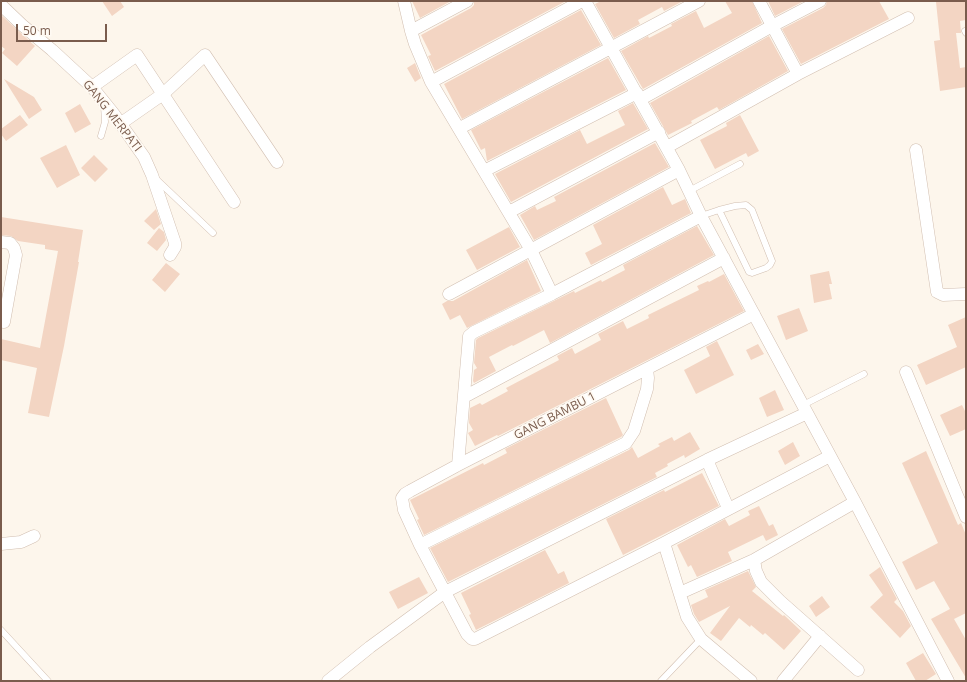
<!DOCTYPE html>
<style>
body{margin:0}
#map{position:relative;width:967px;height:682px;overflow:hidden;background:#fdf6ec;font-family:"Open Sans",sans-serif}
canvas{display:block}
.frame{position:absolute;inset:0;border:2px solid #7a5c4d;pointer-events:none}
.scale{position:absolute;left:16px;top:24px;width:91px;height:18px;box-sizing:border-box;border:2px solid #7a5c4d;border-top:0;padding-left:5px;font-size:12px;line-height:14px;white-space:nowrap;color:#7a5c4d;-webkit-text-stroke:3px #fffaf3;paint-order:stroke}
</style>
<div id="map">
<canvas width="967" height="682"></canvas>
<div class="frame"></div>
<div class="scale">50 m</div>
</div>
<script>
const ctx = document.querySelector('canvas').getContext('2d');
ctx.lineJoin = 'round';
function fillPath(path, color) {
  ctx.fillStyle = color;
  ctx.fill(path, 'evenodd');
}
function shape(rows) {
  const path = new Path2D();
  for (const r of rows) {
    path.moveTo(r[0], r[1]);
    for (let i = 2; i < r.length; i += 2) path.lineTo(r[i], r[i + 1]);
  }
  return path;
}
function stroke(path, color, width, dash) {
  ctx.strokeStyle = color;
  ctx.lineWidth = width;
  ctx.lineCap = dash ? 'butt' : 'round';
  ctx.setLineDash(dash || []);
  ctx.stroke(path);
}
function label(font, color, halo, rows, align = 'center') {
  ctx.font = font + ' "Open Sans",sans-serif';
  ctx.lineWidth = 3.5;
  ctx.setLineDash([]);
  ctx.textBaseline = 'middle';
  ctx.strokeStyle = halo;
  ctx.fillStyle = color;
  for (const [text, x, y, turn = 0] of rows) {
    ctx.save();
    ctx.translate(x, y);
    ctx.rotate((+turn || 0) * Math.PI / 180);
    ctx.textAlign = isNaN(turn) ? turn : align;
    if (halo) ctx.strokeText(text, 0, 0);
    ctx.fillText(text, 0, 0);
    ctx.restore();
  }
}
fillPath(shape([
 [102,1,120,1,124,7,112,16],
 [412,1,451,1,420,18],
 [474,1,566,1,435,71,428,56,431,55,421,35,471,8,474,5],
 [601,1,683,1,664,11,662,7,638,20,640,24,614,38,595,4],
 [725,1,752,1,762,23,643,89,621,51,648,36,649,38,672,26,671,24,696,11,704,28,732,13],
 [768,1,804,1,775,16],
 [827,1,879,1,889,19,801,64,782,29,823,8,826,5],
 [943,1,966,1,966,20,960,21,961,33,956,33,960,68,966,67,966,87,940,91,934,41,940,40,936,2],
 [581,10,601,45,462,119,444,84],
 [1,15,35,46,17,66,2,53,5,49,1,46],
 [769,36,788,71,719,110,717,107,691,121,692,123,668,135,650,103],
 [608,58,626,90,487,161,485,148,481,150,471,130],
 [415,63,421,78,415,82,407,68],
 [4,79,34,97,42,110,29,119],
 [633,103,648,129,511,202,495,174,580,130,587,144,625,125,618,111],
 [80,104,91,124,75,133,65,113],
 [20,115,28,125,6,141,1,134,1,129],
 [740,115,759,151,748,157,746,153,715,169,700,140,727,126,726,123],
 [655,143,669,167,534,240,520,215,535,206,537,210,556,201,554,197],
 [66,145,80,175,57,188,40,158],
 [94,155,108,169,95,182,81,168],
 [663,187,672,205,685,199,691,213,591,265,585,253,602,244,593,225],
 [156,209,161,224,154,230,144,221],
 [1,217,83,230,78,262,79,262,64,346,49,417,28,413,37,368,1,360,1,339,40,348,58,251,45,249,45,245,18,241,11,236,1,235],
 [697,226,714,255,550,343,544,330,513,346,512,345,489,357,496,371,474,383,473,381,474,370,477,368,474,363,476,340,478,338,574,291,575,293,601,280,602,282,625,270,623,265],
 [509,227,520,247,477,270,466,250],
 [159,228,164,232,166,240,157,251,147,243],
 [527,260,541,291,467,328,460,315,450,320,442,304,447,301,453,301],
 [166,263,180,274,165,292,152,280],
 [829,271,832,284,829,284,832,299,814,303,810,275],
 [724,274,744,311,498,436,497,435,475,446,468,433,473,430,469,423,470,408,480,403,482,405,508,391,506,388,559,360,557,356,572,348,575,354,601,340,598,334,623,321,627,329,649,318,648,315,699,290,697,286,708,281,709,282],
 [799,308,808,331,786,340,777,316],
 [966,317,966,367,926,385,917,365,957,347,948,325],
 [717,341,734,375,696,394,684,370,710,356,706,347],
 [758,344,764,354,751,360,746,350],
 [775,390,784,410,767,417,759,398],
 [606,398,623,435,621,437,424,535,417,520,419,519,410,500,483,463,484,465,507,453,505,449],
 [962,405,966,413,966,429,950,436,940,415],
 [690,432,700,449,685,458,684,455,667,464,668,466,655,473,657,477,448,582,430,548,629,450,632,447,638,458,660,446,658,444,672,437,674,441],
 [793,442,800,456,785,465,778,451],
 [926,451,958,525,961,523,966,535,966,613,954,619,966,640,966,678,931,619,950,609,934,581,916,590,902,562,938,543,902,463],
 [702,473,719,506,623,555,606,519,664,490,665,492],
 [759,506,769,526,773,524,778,535,766,541,763,535,728,552,732,561,697,577,691,565,688,567,677,545,725,519,729,526,750,515,748,511],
 [545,550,558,574,564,571,569,583,476,630,469,615,471,614,461,593],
 [880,567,897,599,894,602,903,611,911,626,900,638,870,607,883,595,869,575],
 [748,571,756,587,752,591,783,616,784,615,801,631,784,650,765,633,763,635,751,625,750,627,739,618,721,641,710,633,730,606,699,622,694,614,691,605,708,597,705,590],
 [419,577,428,593,398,609,389,592],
 [822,596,830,607,816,617,809,606],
 [923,653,936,674,925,681,916,681,906,663]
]), '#f3d5c3');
const lane = shape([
 [965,31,966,33],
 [101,136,105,122,104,105],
 [156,179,213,233],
 [689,191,740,164],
 [701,216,719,210,735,206,746,205,752,210,772,261,770,265,766,268,752,273,749,272,719,210],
 [803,405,864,374],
 [1,630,48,681],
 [661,681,701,639]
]);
const street = shape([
 [404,1,411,31,415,44,431,82,531,250,552,294],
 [585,1,679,170,701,216,855,502,948,681],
 [759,1,798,74],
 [1,5,22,25,52,50,92,87,113,113,144,157,152,175,175,243,175,247,170,255],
 [411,31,467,1],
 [431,82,582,1],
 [92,87,137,55,234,202],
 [641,99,772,26,820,1],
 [120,124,163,94,205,55,277,162],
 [460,128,699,1],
 [667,147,798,74,908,18],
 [916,150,937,292,943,295,966,294],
 [484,171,637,93],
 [509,212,659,132],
 [1,242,10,243,14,248,16,255,4,322],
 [449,294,679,170],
 [906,372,966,517],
 [464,397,724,258],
 [707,460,728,508],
 [458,465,469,336,474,332,552,294,701,216],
 [664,543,475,639,472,639,467,634,420,545,404,510,402,498,405,494,410,491,458,465,754,314],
 [1,544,21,542,34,536],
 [420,545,626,443,634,431,647,389,648,378,647,369],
 [754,560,756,571,761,582,780,601,858,670],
 [680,593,754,560,855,502],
 [328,681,370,647,445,592,707,460,807,413],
 [751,681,701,639,687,617,664,543,830,456],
 [783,681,820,636]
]);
stroke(lane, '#d1beb0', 7);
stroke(street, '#d1beb0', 13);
stroke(lane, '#fff', 6);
stroke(street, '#fff', 12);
label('12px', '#7a5c4d', '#fffaf3', [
 ["GANG MERPATI",112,116,52],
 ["GANG BAMBU 1",555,416,-27]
]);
</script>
